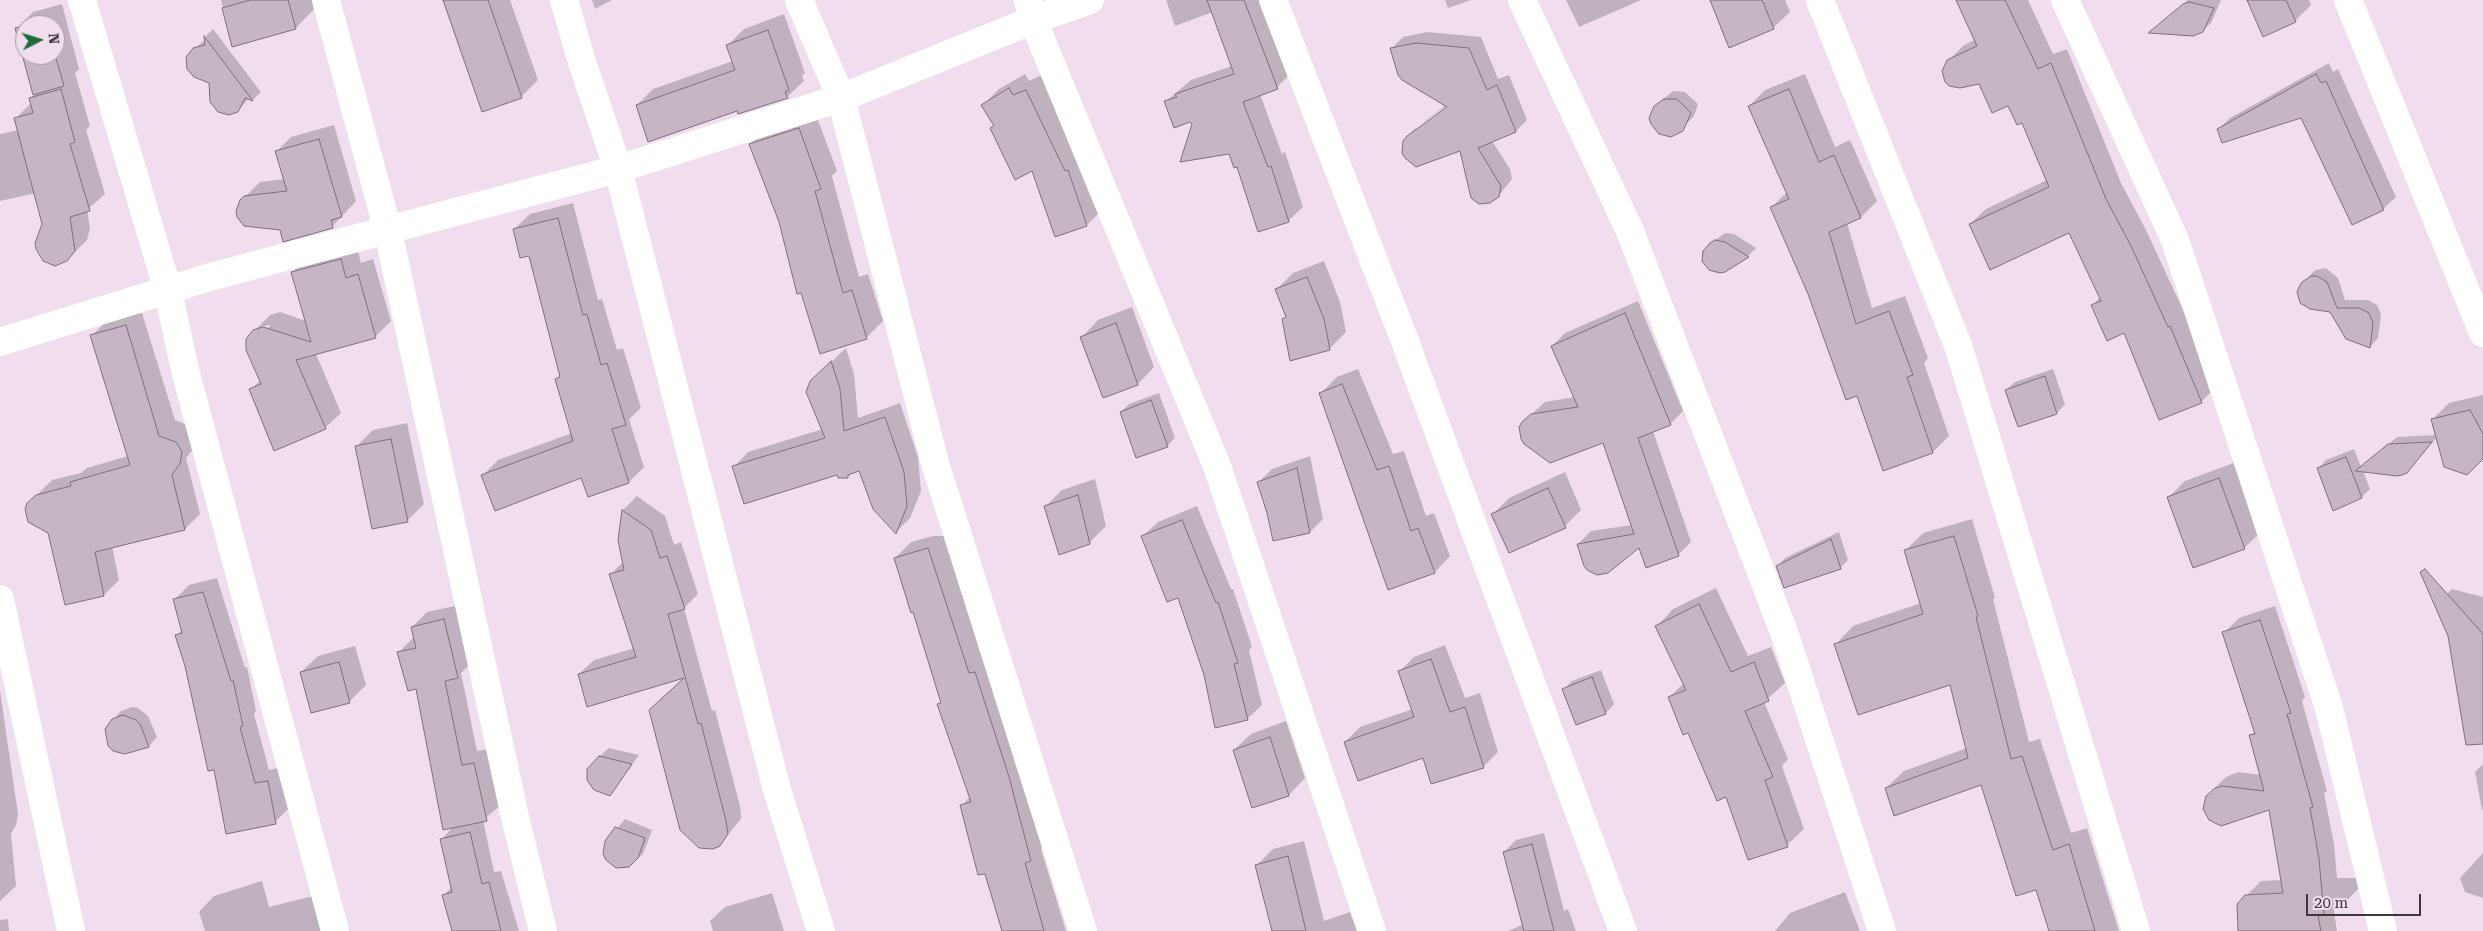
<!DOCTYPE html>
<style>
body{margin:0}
#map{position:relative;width:2483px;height:931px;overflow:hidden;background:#f0deee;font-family:"Roboto Serif",serif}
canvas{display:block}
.north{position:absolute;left:15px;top:15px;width:50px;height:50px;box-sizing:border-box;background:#f0deee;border:1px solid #a89ba7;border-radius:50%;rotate:85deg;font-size:14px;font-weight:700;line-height:20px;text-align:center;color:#3d363c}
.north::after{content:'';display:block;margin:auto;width:18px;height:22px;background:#1f6b39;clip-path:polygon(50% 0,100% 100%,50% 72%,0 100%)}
.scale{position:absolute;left:2306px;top:894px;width:115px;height:22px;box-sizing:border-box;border:2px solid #3d363c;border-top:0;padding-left:6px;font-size:15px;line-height:18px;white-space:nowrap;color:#3d363c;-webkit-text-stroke:4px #f0deee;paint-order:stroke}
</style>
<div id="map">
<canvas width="2483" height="931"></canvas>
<div class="north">N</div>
<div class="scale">20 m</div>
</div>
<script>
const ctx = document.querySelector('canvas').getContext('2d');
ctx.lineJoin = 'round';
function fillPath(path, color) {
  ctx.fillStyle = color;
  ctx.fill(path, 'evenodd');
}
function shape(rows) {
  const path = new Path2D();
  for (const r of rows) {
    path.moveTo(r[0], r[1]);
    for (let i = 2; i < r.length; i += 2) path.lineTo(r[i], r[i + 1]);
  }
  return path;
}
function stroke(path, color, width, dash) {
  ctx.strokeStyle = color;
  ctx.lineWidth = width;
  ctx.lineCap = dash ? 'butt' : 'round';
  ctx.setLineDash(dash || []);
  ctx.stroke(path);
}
fillPath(shape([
 [221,0,316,0,317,6,296,28,233,46],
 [444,0,510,0,538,80,522,96,483,110],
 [592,0,612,0,595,9],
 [1166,0,1263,0,1291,73,1277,87,1260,94,1282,154,1285,152,1303,207,1288,221,1238,165,1230,153,1165,102,1191,80,1232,66,1213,12,1175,26],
 [1445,0,1471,0,1448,8],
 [1566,0,1641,0,1579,27],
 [1718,0,1785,0,1790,12,1773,28],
 [1964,0,2028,0,2053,54,2067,49,2121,183,2146,230,2184,312,2186,311,2217,386,2201,402,2125,331,2092,306,2100,297,2070,231,1970,224,1986,209,2047,180,2023,121,2009,105,1948,61,1964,45,1975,40],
 [2188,0,2221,0,2211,23,2202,31,2151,32],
 [2248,0,2309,0,2311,5,2295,21],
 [62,4,79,69,75,73,90,126,86,130,105,194,87,210,90,228,87,240,67,260,54,189,0,201,0,134,19,130,16,118,32,102,31,98,34,95,16,29,33,12],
 [25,25,55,25,55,55,25,55],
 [784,14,805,73,802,76,804,81,787,97,637,105,653,89,733,61,728,45,744,29],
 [213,29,261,92,253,100,249,98,238,111,210,82,194,49,206,39,206,36],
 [1428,32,1481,37,1498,79,1509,75,1527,120,1516,131,1492,141,1510,169,1512,179,1495,200,1461,149,1408,136,1416,128,1416,131,1452,105,1451,103,1418,126,1446,105,1392,48,1403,37],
 [2329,63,2333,72,2338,69,2396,197,2383,209,2302,116,2218,130,2230,118],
 [1025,74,1029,81,1042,75,1102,210,1087,225,991,128,995,125,983,105,999,89],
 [1805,74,1835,147,1850,140,1877,201,1861,217,1847,223,1872,308,1905,296,1928,358,1924,363,1949,436,1933,452,1858,394,1808,294,1772,207,1787,192,1749,106,1765,90],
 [1673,91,1685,92,1698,104,1694,116,1677,134,1655,106],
 [815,112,837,171,832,176,859,277,868,274,883,321,866,338,802,291,780,222,751,144,767,127],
 [334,125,356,201,332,227,281,229,241,201,260,182,285,179,276,152,291,137],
 [573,203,598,300,602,299,617,350,623,348,641,408,629,419,644,467,629,482,582,476,483,475,498,460,572,433,556,379,561,374,530,254,514,229,530,214],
 [1725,233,1734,234,1756,248,1748,256,1719,272,1711,243],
 [356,244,361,263,373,259,391,321,375,337,316,354,341,413,325,428,250,390,261,380,254,331,270,315,280,312,306,321,293,272,308,256],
 [269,325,270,327,261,329,261,327],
 [1324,261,1340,302,1346,332,1329,349,1283,320,1287,316,1276,290,1293,273],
 [2326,268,2338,278,2345,300,2368,300,2377,305,2381,314,2378,338,2370,347,2331,311,2307,279,2315,270],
 [1638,301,1683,411,1670,424,1653,431,1691,542,1678,555,1640,546,1578,544,1591,531,1632,525,1603,441,1523,422,1545,402,1575,397,1552,346,1565,333],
 [1132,307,1154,367,1138,384,1104,396,1082,337,1098,320],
 [141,310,175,420,192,427,195,447,186,458,200,514,185,529,112,546,119,580,104,595,49,532,28,504,52,480,81,473,87,468,128,456,92,336,107,320],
 [846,348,854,374,858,418,900,403,918,457,921,491,910,518,896,532,860,469,844,478,838,473,734,467,748,452,823,429,826,367],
 [1358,369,1393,454,1404,451,1426,516,1434,513,1450,556,1435,572,1389,589,1321,393,1337,377],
 [2053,369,2065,404,2057,413,2019,425,2006,390,2015,382],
 [1159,393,1175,438,1167,446,1121,412,1129,404],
 [2483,395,2483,457,2437,437,2415,463,2363,471,2370,489,2362,497,2318,469,2326,460,2354,449,2361,467,2397,437,2436,435,2432,420,2449,403],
 [407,423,424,504,408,520,373,528,356,447,373,430],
 [1310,456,1323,519,1310,532,1269,513,1258,483,1272,469],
 [2236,462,2261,532,2244,548,2169,497,2185,481],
 [1565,472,1581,510,1565,526,1493,514,1509,498],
 [1095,479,1106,526,1089,543,1045,507,1062,490],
 [637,496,665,516,674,545,681,542,698,594,684,608,712,711,715,710,740,806,741,819,719,845,665,696,687,676,588,705,579,674,594,660,635,648,610,575,623,562,619,540,623,510],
 [1197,506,1231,589,1233,589,1252,647,1249,650,1262,705,1247,719,1205,674,1179,596,1143,536,1158,522],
 [1972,519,1995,598,1993,599,2029,742,2040,739,2071,833,2087,828,2119,931,2050,931,2037,888,1982,783,1886,788,1904,771,1967,748,1951,684,1836,644,1853,626,1921,603,1905,551,1923,533],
 [1839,532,1848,560,1840,568,1777,567,1785,558],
 [933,536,944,536,1046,844,1041,849,1066,931,1004,931,986,872,961,806,971,796,938,705,942,701,914,610,895,558,911,542],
 [217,578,245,668,247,667,256,711,254,714,269,770,282,767,289,808,275,822,215,768,177,635,182,630,175,599,189,585],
 [1716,588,1748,656,1771,647,1785,683,1764,702,1788,759,1782,766,1804,829,1787,845,1727,796,1669,697,1684,683,1657,626,1673,609],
 [2452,589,2483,597,2483,743,2471,745,2449,636,2436,605],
 [459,605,472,662,461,673,477,751,489,749,501,805,483,820,494,872,501,871,519,931,454,931,444,895,452,887,441,840,454,826,417,687,399,652,414,637,412,627,427,612],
 [2275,606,2305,697,2302,701,2327,791,2324,793,2334,844,2337,878,2358,878,2359,888,2344,903,2333,905,2337,931,2282,931,2246,896,2261,881,2282,880,2270,808,2227,824,2215,823,2210,820,2211,792,2226,777,2238,772,2261,775,2250,736,2255,731,2224,633,2239,618],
 [1445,645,1465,698,1480,693,1498,752,1483,767,1345,742,1360,727,1413,709,1399,672,1414,657],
 [355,646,366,685,349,702,301,672,318,656],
 [1601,670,1614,704,1606,713,1577,723,1564,689,1572,681],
 [0,691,18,814,16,825,11,834,16,886,0,901],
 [132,707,138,708,148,716,157,737,149,746,125,753,113,720,121,711],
 [1286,721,1305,778,1289,795,1253,807,1234,750,1251,734],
 [609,748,639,755,610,795,600,756],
 [2483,764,2483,809,2482,810,2475,772],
 [625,819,652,830,643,854,634,862,623,867,606,842],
 [1544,833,1564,911,1568,909,1576,931,1508,931,1524,924,1504,852,1516,840],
 [1304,841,1324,921,1350,912,1357,931,1275,931,1257,865,1273,849],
 [2483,853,2483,898,2465,892,2460,878],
 [262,881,269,907,313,896,323,931,205,931,199,912,214,896],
 [1845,892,1860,931,1775,931,1790,913],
 [772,893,784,931,713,931,710,921,725,907],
 [8,919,9,931,0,931,0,920]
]), '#0003');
const building = shape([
 [250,0,288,0,296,29,232,47,222,8,250,0],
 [443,0,488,0,522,98,482,112,443,0],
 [1207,0,1244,0,1278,89,1243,102,1268,167,1271,166,1289,222,1258,232,1237,167,1234,168,1229,154,1180,162,1192,124,1190,122,1174,128,1164,101,1177,97,1175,94,1234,74,1207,0],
 [1710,0,1762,0,1774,29,1729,48,1710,0],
 [1956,0,2005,0,2038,69,2051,63,2106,199,2131,246,2168,327,2170,326,2202,403,2159,420,2124,333,2107,341,2091,305,2101,301,2069,233,1990,270,1969,224,2049,187,2022,123,2017,125,2008,106,1992,113,1979,84,1960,88,1949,86,1945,82,1942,71,1947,60,1977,46,1956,0],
 [2247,0,2286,0,2296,22,2263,37,2247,0],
 [2189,2,2214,8,2203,32,2193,36,2148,33,2183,4,2189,2],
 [25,26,25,55,55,55,64,86,33,95,15,28,25,26],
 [768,30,789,90,785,92,788,98,738,114,737,111,648,142,636,105,735,70,726,45,768,30],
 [204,36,253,101,245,98,238,112,229,115,218,112,210,102,209,83,194,77,187,69,186,57,193,48,205,45,204,36],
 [1416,43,1469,48,1487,90,1497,85,1516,132,1478,148,1501,186,1499,197,1490,203,1479,204,1471,198,1460,151,1416,167,1405,158,1402,153,1403,141,1407,136,1447,107,1402,80,1398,75,1390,48,1416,43],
 [2316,74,2321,83,2326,81,2384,210,2352,225,2301,118,2222,143,2217,129,2316,74],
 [1009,88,1013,95,1026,90,1065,171,1068,170,1087,226,1055,237,1032,171,1015,180,990,128,994,126,981,105,1009,88],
 [61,89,75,142,70,144,90,211,70,217,75,251,67,261,55,266,43,261,36,249,35,243,42,224,14,118,33,113,29,98,61,89],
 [1789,89,1819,162,1834,155,1861,218,1829,232,1856,324,1889,311,1913,375,1907,377,1933,453,1883,471,1857,396,1846,400,1808,294,1770,207,1789,199,1748,106,1789,89],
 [1664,99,1677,99,1691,113,1683,131,1671,137,1659,134,1651,124,1649,118,1654,106,1664,99],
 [799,128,821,189,815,191,843,293,852,290,867,339,820,354,801,293,797,294,779,222,749,144,799,128],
 [319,139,342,217,331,220,333,228,283,242,280,230,244,226,237,217,236,211,240,200,244,196,287,191,275,151,319,139],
 [558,218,583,315,587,314,601,365,607,363,626,425,612,429,629,483,588,497,581,478,495,511,481,475,573,441,555,379,560,377,529,256,520,258,513,229,558,218],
 [1715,240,1725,242,1749,257,1725,272,1720,273,1709,270,1702,261,1703,251,1710,243,1715,240],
 [341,259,346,278,358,274,376,338,296,360,326,429,274,451,249,389,261,384,246,350,246,339,253,330,263,327,311,342,291,272,341,259],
 [2311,276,2317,276,2327,282,2337,308,2359,308,2369,313,2373,323,2370,348,2346,339,2330,312,2310,309,2300,303,2297,292,2299,287,2302,282,2311,276],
 [1307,277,1324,319,1330,350,1290,361,1282,319,1286,317,1275,289,1307,277],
 [1625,313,1671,425,1638,438,1679,556,1646,568,1639,548,1608,573,1597,575,1587,570,1584,566,1577,544,1634,534,1603,443,1550,463,1524,444,1521,439,1519,427,1522,422,1531,414,1578,407,1551,346,1625,313],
 [1116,323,1138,385,1103,398,1080,337,1116,323],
 [126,325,159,436,176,442,182,452,180,463,172,475,185,530,95,552,104,596,65,605,48,533,28,522,25,509,27,503,36,495,71,486,70,482,130,465,90,335,126,325],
 [831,361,840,389,844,431,885,417,904,472,907,506,896,534,873,509,859,471,848,475,848,478,838,478,837,475,744,504,732,466,825,438,806,392,810,381,831,361],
 [2045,376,2057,414,2018,427,2005,390,2045,376],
 [1342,384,1377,470,1389,466,1411,531,1418,528,1435,573,1388,590,1319,393,1342,384],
 [1151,400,1168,447,1136,458,1120,412,1151,400],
 [2470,410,2483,434,2483,459,2467,475,2444,467,2431,419,2470,410],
 [391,439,408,522,372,529,355,446,391,439],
 [2432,442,2407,473,2402,475,2397,476,2355,471,2388,444,2432,442],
 [2346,457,2362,498,2333,511,2317,468,2346,457],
 [1297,468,1310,533,1273,541,1267,513,1257,482,1297,468],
 [2219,478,2245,549,2193,568,2167,497,2219,478],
 [1548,488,1566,528,1509,553,1491,514,1548,488],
 [1078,495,1090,544,1059,555,1044,506,1078,495],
 [622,510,651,530,660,558,667,556,685,609,668,614,698,724,701,723,726,821,728,834,720,846,713,849,699,848,680,830,649,710,684,678,587,707,578,674,636,657,609,574,624,570,618,540,622,510],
 [1182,520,1216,603,1218,602,1238,663,1234,664,1248,720,1215,728,1204,675,1178,598,1167,602,1141,536,1182,520],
 [1954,536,1978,616,1976,617,2011,759,2022,756,2053,850,2069,844,2095,931,2049,931,2036,890,2016,896,1981,785,1894,816,1885,788,1968,758,1950,685,1858,715,1834,644,1923,614,1904,550,1954,536],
 [1831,539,1841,569,1784,588,1776,566,1831,539],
 [928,548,969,673,975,672,1009,777,1031,861,1025,863,1044,931,1002,931,985,874,978,875,960,805,971,802,937,704,941,703,913,612,911,613,894,558,928,548],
 [2425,569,2483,634,2483,744,2466,745,2448,636,2420,572,2425,569],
 [203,592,231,681,233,680,243,726,240,727,255,783,268,781,276,824,226,834,214,770,208,771,185,666,175,635,182,633,173,599,203,592],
 [1699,604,1731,672,1754,662,1769,701,1745,711,1773,777,1765,780,1788,847,1748,860,1726,797,1717,801,1688,733,1683,735,1668,697,1686,690,1655,626,1699,604],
 [444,619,458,678,445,681,462,765,474,763,487,821,443,830,416,689,408,691,397,652,416,648,411,627,444,619],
 [2260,620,2291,713,2287,714,2313,807,2310,808,2319,859,2324,915,2318,916,2321,931,2238,931,2237,904,2245,895,2283,893,2269,810,2221,826,2209,820,2203,809,2206,796,2215,788,2222,786,2264,791,2249,735,2255,734,2222,632,2260,620],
 [1431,659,1450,712,1465,707,1484,768,1431,784,1423,758,1358,781,1344,742,1414,717,1398,671,1431,659],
 [339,662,350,703,311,713,300,672,339,662],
 [1592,677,1606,714,1576,725,1562,689,1592,677],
 [123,715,136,720,140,724,149,747,125,754,113,751,108,746,105,729,112,719,123,715],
 [1270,737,1289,796,1252,808,1233,750,1270,737],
 [599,756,632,764,610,796,594,790,587,780,587,769,599,756],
 [615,827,645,838,638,858,629,867,616,868,606,860,603,854,605,841,615,827],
 [470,832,482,884,489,882,501,931,452,931,442,895,452,892,440,839,470,832],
 [1532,844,1554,931,1524,931,1503,852,1532,844],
 [1288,856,1306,931,1272,931,1255,865,1288,856]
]);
fillPath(building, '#c6b5c5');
stroke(building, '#7f6f7d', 1);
stroke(shape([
 [82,0,168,291,185,370,335,931],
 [326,0,388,231,515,817,543,931],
 [564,0,582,62,618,169,777,790,821,931],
 [799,0,841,98,935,463,1083,931],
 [1028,0,1033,20,1217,466,1372,931],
 [1273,0,1403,336,1623,931],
 [1522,0,1630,231,1784,632,1882,931],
 [1820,0,1959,348,2136,931],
 [2065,0,2175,240,2329,708,2383,931],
 [2348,0,2483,333],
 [0,342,210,277,618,169,841,98,1033,20,1090,0],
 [0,599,71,931]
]), '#fff', 28);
</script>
